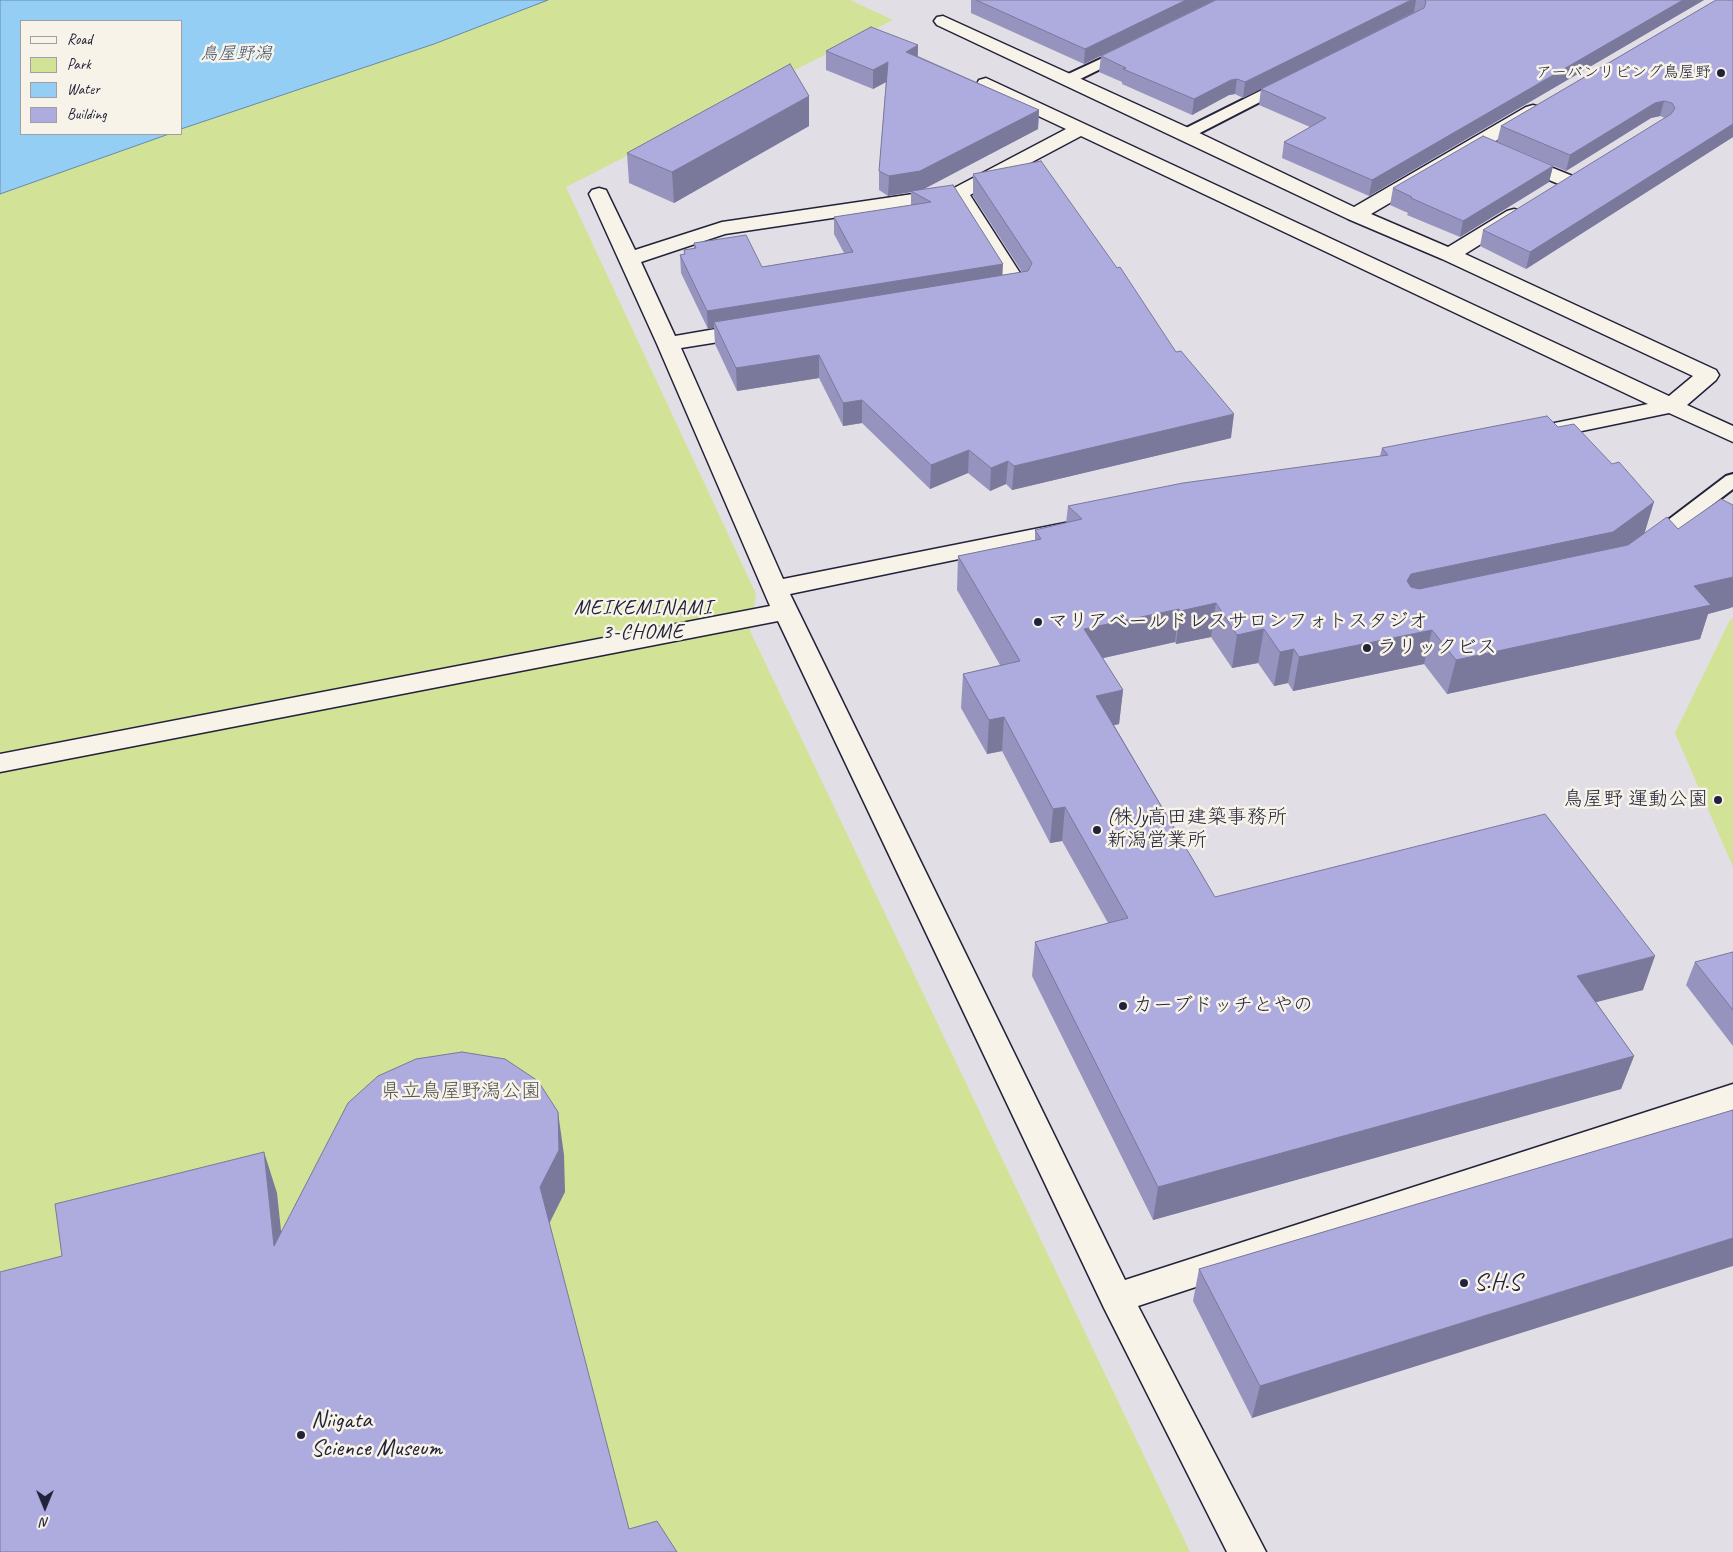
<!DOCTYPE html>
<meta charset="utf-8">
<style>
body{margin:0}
#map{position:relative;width:1733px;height:1552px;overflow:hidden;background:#e1dee5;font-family:Caveat,sans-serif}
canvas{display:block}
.legend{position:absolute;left:20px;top:20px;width:162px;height:115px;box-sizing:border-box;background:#f7f3e8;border:1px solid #a29fa3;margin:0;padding:6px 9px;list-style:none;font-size:15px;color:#22223b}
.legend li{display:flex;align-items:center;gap:10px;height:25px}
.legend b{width:25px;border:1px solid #a29fa3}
.north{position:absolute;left:20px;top:1482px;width:50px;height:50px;-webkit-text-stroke:4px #f7f3e8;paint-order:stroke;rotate:180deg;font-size:14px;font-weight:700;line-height:20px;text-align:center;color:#22223b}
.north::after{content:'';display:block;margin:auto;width:18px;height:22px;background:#22223b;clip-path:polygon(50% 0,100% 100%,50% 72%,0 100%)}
</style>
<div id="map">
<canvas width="1733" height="1552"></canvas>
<ul class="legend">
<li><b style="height:6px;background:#f7f3e8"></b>Road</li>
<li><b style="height:14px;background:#d2e296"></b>Park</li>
<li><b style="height:14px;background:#95cef5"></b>Water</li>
<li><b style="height:14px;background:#aeacde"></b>Building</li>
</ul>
<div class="north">N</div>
</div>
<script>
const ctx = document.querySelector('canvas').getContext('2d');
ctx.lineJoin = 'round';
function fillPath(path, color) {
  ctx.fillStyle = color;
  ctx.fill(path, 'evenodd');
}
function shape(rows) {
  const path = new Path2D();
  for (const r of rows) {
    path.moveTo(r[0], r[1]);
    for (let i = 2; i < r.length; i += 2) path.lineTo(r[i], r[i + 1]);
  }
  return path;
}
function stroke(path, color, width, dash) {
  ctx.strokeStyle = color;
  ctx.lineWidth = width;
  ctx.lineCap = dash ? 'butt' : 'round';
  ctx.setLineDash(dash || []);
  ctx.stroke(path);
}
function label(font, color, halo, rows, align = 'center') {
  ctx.font = font + ' Caveat,"Klee One",sans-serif';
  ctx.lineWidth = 5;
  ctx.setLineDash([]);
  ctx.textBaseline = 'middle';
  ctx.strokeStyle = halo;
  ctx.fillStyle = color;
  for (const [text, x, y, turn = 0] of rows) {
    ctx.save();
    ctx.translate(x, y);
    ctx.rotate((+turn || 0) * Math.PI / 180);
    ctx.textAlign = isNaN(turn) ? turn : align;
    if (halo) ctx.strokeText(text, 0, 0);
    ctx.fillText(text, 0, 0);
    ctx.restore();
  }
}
fillPath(shape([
 [548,0,850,0,893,20,566,187,756,594,750,631,1190,1552,0,1552,0,194,169,134,181,134,181,129],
 [1733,618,1733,867,1675,733,1730,620]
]), '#d2e296');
const water = shape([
 [0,0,548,0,434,44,181,129,181,21,21,21,21,134,169,134,0,194,0,0]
]);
fillPath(water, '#95cef5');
stroke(water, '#6789ab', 1);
const lane = shape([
 [1126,47,1131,48,1133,51,1131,54,1074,82,1069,84,1064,82,1061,79,1064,76,1126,47],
 [1288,77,1293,79,1296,82,1293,85,1192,137,1186,139,1180,137,1178,134,1180,131,1288,77],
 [1733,474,1733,489,1657,547,1650,549,1643,547,1640,543,1643,539,1726,476,1733,474]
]);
const street = shape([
 [943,16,1193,130,1354,207,1526,107,1533,105,1540,107,1542,111,1540,115,1371,214,1448,247,1507,211,1514,209,1521,211,1524,215,1521,219,1465,254,1716,370,1719,375,1716,380,1687,405,1733,426,1733,442,1669,413,1538,440,1530,438,1526,433,1530,428,1648,404,1081,136,970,195,1029,287,1026,292,995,296,987,295,984,290,987,285,1005,282,953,200,725,234,641,262,675,336,750,323,758,325,761,330,758,335,750,337,681,348,783,579,1070,522,1079,524,1082,529,1079,534,1070,536,790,594,1125,1280,1733,1084,1733,1110,1138,1306,1266,1552,1227,1552,1104,1308,778,621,0,772,0,754,770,606,657,344,589,194,592,190,599,188,606,190,635,250,722,222,954,188,1066,129,979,88,977,84,979,80,986,78,1669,396,1693,376,1442,259,1348,219,937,25,934,21,937,17,943,16],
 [1516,153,1575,177,1578,181,1575,185,1568,187,1561,185,1509,163,1506,159,1509,155,1516,153]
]);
stroke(lane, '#22223b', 4);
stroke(street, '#22223b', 3);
fillPath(lane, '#f7f3e8');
fillPath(street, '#f7f3e8');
fillPath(shape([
 [971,0,1215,0,1084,64,971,13],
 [1216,0,1704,0,1369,196,1282,158,1284,142,1310,127,1259,105,1261,89,1414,12,1243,98,1235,94,1229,95,1192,115,1122,84,1122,82,1099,72,1101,56],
 [1716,0,1733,137,1526,269,1480,246,1483,230,1665,118,1660,116,1651,118,1566,171,1497,142,1501,126],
 [918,45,918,56,1039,110,1038,129,924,189,1002,275,1022,272,973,196,973,174,1231,438,1012,490,1006,484,990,491,968,473,930,489,862,423,843,426,819,378,737,391,715,344,714,328,708,329,681,273,680,255,684,254,684,250,694,249,694,243,762,267,844,253,834,234,834,217,911,205,911,192,888,196,879,190,879,171,886,82,873,89,826,70,826,51],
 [809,126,674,203,629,183,627,153],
 [1553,166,1549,182,1460,237,1407,215,1408,213,1390,205,1393,188],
 [1382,448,1644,534,1730,608,1708,614,1700,639,1447,694,1424,664,1293,691,1288,683,1274,686,1258,663,1232,668,1211,637,1176,644,1175,642,1103,658,1123,690,1119,724,1114,725,1215,897,1643,990,1596,1002,1634,1056,1621,1089,1153,1220,1032,976,1035,942,1108,923,1062,841,1050,843,1002,751,987,754,961,708,963,674,1000,665,957,590,958,556,1035,540,1035,530,1066,523,1068,506,1380,456],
 [1733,952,1733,1046,1686,985,1695,962],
 [1733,1110,1252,1418,1193,1301,1199,1269]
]), '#9694bf');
fillPath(shape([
 [1186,0,1215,0,1084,64,1085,49],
 [1411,0,1416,0,1414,12,1243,98,1245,82],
 [1683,0,1704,0,1369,196,1372,180],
 [918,45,917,64,906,52],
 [888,62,888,81,873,89,873,70],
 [1237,79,1235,94,1229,95,1192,115,1194,99,1231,80],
 [809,96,809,126,674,203,672,172],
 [1664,101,1660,116,1651,118,1566,171,1570,155,1655,103],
 [1039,110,1038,129,920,191,911,191,911,192,888,196,889,176],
 [1733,112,1733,137,1526,269,1530,252],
 [1553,166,1549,182,1460,237,1463,221],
 [1003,264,1002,282,714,322,714,328,708,329,707,311],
 [819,355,819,378,737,391,736,368],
 [862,400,862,423,843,426,843,403],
 [1234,414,1231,438,1012,490,1014,466],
 [969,450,968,473,930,489,931,465],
 [1008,461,1006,484,990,491,991,468],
 [1654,502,1644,535,1603,565,1399,615,1407,581,1411,574],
 [1733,577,1733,607,1730,608,1708,614,1700,639,1447,694,1456,660,1694,586],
 [1216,603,1211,637,1176,644,1180,611],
 [1179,609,1175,642,1081,663,1084,629],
 [1264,629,1258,663,1232,668,1237,635],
 [1432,630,1424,664,1293,691,1299,657],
 [1294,649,1288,683,1274,686,1280,652],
 [1123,690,1119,724,1093,730,1096,696],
 [1004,717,1002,751,987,754,989,720],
 [1065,807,1062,841,1050,843,1053,809],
 [1655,956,1643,990,1566,1010,1577,976],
 [1634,1056,1621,1089,1153,1220,1158,1187],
 [558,1112,564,1155,565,1192,547,1228,540,1187],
 [264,1152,277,1193,287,1287,274,1246],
 [1733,1238,1733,1266,1252,1418,1260,1386]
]), '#7a789b');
const building = shape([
 [976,0,1186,0,1085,49,976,0],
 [1216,0,1411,0,1245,82,1237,79,1231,80,1194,99,1123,69,1126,68,1101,56,1216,0],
 [1425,0,1683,0,1372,180,1284,142,1326,118,1261,89,1424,8,1426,2,1425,0],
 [1716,0,1733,0,1733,124,1530,252,1483,230,1671,114,1675,108,1672,103,1664,101,1655,103,1570,155,1501,126,1716,0],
 [871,27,918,45,906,52,1039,110,920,171,889,176,879,171,888,62,873,70,826,51,871,27],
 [790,64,809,96,672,172,627,153,790,64],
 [1483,136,1553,166,1463,221,1411,198,1412,197,1393,188,1483,136],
 [1041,161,1117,268,1120,267,1176,352,1181,351,1234,414,1014,466,1008,461,991,468,969,450,931,465,862,400,843,403,819,355,736,368,714,322,1028,271,1032,263,973,174,1041,161],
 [953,185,1003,264,707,311,680,255,685,254,684,250,696,248,694,243,746,235,762,267,853,252,834,217,931,202,911,191,953,185],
 [1547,416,1558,427,1574,424,1612,464,1619,462,1654,502,1613,532,1411,574,1407,581,1411,587,1419,589,1628,545,1667,517,1678,529,1721,499,1733,505,1733,577,1694,586,1711,605,1456,660,1432,630,1299,657,1294,649,1280,652,1264,629,1237,635,1216,603,1180,611,1179,609,1084,629,1123,690,1096,696,1215,897,1545,814,1655,956,1577,976,1634,1056,1158,1187,1035,942,1128,918,1065,807,1053,809,1004,717,989,720,963,674,1020,661,958,556,1041,539,1035,530,1082,519,1068,506,1183,483,1388,455,1382,448,1547,416],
 [1733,952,1733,1010,1695,962,1733,952],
 [462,1052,505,1059,538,1081,558,1112,559,1150,540,1187,629,1529,657,1521,677,1552,0,1552,0,1272,62,1256,55,1204,264,1152,274,1246,348,1103,378,1076,416,1059,462,1052],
 [1733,1110,1733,1238,1260,1386,1199,1269,1733,1110]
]);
fillPath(building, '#aeacde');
stroke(building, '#7a789b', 1);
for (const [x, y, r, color] of [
 [1721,73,5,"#22223b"],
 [1038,622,5,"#22223b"],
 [1367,648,5,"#22223b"],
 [1718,800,5,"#22223b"],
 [1097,830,5,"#22223b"],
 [1123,1006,5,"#22223b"],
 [1464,1283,5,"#22223b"],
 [301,1435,5,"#22223b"]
]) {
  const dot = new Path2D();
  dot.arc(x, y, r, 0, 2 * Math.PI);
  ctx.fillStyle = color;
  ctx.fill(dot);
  stroke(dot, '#f7f3e8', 2);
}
label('16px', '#22223b', '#f7f3e8', [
 ["アーバンリビング鳥屋野",1711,73]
], 'right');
label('italic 18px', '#445673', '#f7f3e8', [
 ["鳥屋野潟",236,54]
]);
label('20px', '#22223b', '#f7f3e8', [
 ["マリアベールドレスサロンフォトスタジオ",1048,622],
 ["ラリックビス",1377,648],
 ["鳥屋野 運動公園",1708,800,"right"],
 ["(株)y高田建築事務所",1107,818],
 ["新潟営業所",1107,841],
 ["カーブドッチとやの",1133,1006]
], 'left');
label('20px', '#4e5252', '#f7f3e8', [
 ["県立鳥屋野潟公園",461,1092]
]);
ctx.letterSpacing = '1px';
label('21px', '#22223b', '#f7f3e8', [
 ["MEIKEMINAMI",643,608],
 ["3-CHOME",643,632]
]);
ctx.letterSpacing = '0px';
label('24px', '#22223b', '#f7f3e8', [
 ["S.H.S",1474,1283],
 ["Niigata",311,1421],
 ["Science Museum",311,1449]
], 'left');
</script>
